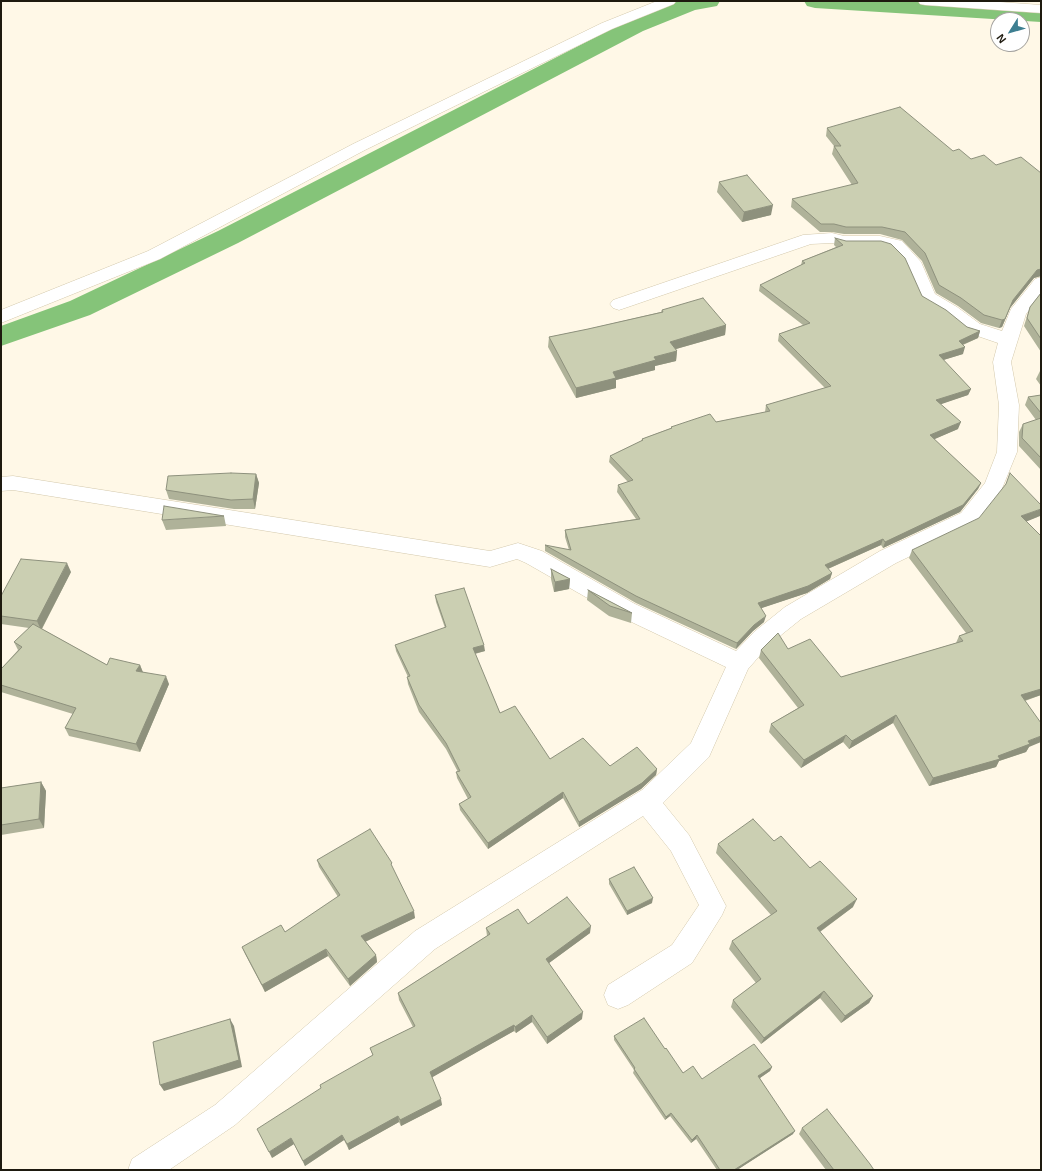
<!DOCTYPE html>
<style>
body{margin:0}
#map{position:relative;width:1042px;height:1171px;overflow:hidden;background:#fff8e7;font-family:Helvetica,sans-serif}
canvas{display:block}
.frame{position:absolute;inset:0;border:2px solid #1e1a0f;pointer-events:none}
.north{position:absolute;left:990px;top:12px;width:40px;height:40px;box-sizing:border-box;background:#fff;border:1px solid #a5a39f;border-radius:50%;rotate:233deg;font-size:11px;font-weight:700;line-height:16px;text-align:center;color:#1e1a0f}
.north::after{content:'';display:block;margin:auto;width:14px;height:18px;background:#3e7f91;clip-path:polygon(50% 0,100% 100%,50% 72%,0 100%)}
</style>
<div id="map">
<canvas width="1042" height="1171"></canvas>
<div class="frame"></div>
<div class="north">N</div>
</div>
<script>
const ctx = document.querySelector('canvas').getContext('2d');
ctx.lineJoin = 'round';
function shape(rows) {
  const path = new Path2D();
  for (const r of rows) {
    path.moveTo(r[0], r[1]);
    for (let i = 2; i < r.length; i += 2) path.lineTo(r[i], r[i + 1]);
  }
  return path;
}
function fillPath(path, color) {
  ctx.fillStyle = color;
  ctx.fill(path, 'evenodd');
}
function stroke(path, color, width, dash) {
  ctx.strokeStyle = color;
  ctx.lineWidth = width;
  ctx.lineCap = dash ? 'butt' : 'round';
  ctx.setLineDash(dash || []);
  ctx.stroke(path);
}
fillPath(shape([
 [679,1,720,1,717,6,695,10,643,31,238,243,90,315,1,346,1,326,70,301,218,231,627,21,679,1],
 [804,1,923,1,1041,8,1041,22,815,8,807,6,804,1]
]), '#85c479');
const street = shape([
 [657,1,676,1,674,4,612,29,365,150,160,259,1,323,1,310,148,251,353,144,602,23,657,1],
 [918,1,986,1,1041,5,1041,13,925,5,920,4,918,1],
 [832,233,844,236,880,236,902,241,921,262,935,294,957,307,980,324,1002,331,1011,309,1035,279,1041,277,1041,295,1026,314,1011,362,1019,405,1017,452,1001,491,975,525,896,563,801,619,770,644,748,669,709,757,663,803,689,835,726,906,722,915,692,963,628,1005,618,1009,608,1005,604,995,608,985,672,945,699,905,671,851,643,816,435,949,235,1125,169,1170,128,1170,132,1159,215,1105,415,931,642,790,691,743,726,667,619,616,526,563,517,559,490,567,13,490,1,491,1,477,13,476,490,551,518,543,542,551,635,604,736,651,754,632,785,607,880,551,961,513,985,483,997,452,999,405,993,362,998,343,966,332,945,315,921,301,904,264,890,249,880,246,844,246,832,243,811,244,625,308,619,310,613,308,610,304,613,300,803,235,832,233]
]);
stroke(street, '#d3c8ac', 1);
fillPath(street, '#fff');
fillPath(shape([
 [827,128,953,151,971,159,996,165,1041,173,1041,276,1034,278,1010,308,1002,327,999,328,981,323,958,306,936,293,922,261,902,240,880,234,844,234,832,232,820,232,791,207,792,199,852,185,832,154,834,146,826,136],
 [719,182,771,215,742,222,717,192],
 [835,238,922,296,967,327,980,331,978,338,963,345,963,354,943,360,971,389,968,395,940,404,958,429,934,439,981,483,978,489,960,512,883,548,881,545,828,569,832,573,830,579,807,593,761,608,764,622,753,631,736,649,636,603,545,551,545,545,569,550,565,537,565,530,636,519,617,492,618,485,628,482,609,462,610,456,641,441,642,439,671,428,671,427,716,422,765,412,766,405,825,388,778,341,779,334,803,325,759,291,760,285,801,265,802,261,836,247,834,245],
 [1041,293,1041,352,1024,326,1030,307],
 [662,310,726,325,725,335,676,349,677,351,676,361,655,366,655,370,616,380,616,388,576,398,548,347,549,337,588,329,661,312],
 [1040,371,1041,371,1041,386,1036,379],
 [1041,395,1041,470,1019,446,1019,432,1023,424,1036,420,1025,405,1028,397],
 [256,474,259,483,255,509,234,509,169,499,166,490],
 [224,516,226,526,166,530,162,520],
 [1040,516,1026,521,1041,536,1041,695,1025,701,1029,747,1026,752,999,761,996,767,929,786,893,723,849,749,843,742,801,768,769,732,771,724,798,708,759,658,761,650,788,649,841,677,956,643,959,636,966,633,909,558,912,550],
 [551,569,570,579,569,589,554,592,551,579],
 [71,572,42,629,107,665,140,665,143,672,169,684,140,752,69,736,65,728,73,714,1,692,1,669,18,650,14,642,29,628,1,624,1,596],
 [588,590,632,613,631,623,609,616,587,600],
 [435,595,485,651,475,654,500,713,550,759,610,766,657,769,656,775,641,789,579,827,563,798,488,849,460,810,459,804,468,799,457,778,456,772,458,772,446,749,419,712,408,684,407,677,408,677,396,651,395,645,445,628,436,602],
 [41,782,46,791,44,828,1,835,1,788],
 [774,841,810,868,853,907,820,932,873,996,869,1003,841,1023,820,998,761,1044,731,1007,733,1000,756,983,729,949,732,941,771,915,716,853,718,844],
 [317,860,393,869,415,918,365,941,376,955,377,962,350,986,328,956,265,992,245,954,242,947,285,932,338,897,319,867],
 [609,879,652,903,627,915,609,884],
 [528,924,590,933,549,963,582,1019,547,1044,532,1022,516,1033,514,1031,432,1077,442,1105,401,1126,399,1122,349,1150,344,1140,305,1166,294,1144,272,1158,373,1056,370,1048,413,1027,399,1000,398,993,487,936,486,928],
 [614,1036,665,1049,683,1073,702,1079,772,1067,770,1071,760,1078,793,1134,737,1170,717,1170,696,1139,691,1143,670,1116,665,1120,633,1073,634,1070,614,1040],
 [802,1128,874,1170,826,1170,799,1134]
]), '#afb299');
fillPath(shape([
 [773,205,771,215,742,222,744,212],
 [1041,269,1041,276,1034,278,1010,308,1002,327,999,328,1002,320,1013,300,1037,270],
 [726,325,725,335,669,351,670,342],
 [980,331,978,338,957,347,959,341],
 [965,347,963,354,937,362,939,355],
 [677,351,676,361,655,366,655,370,616,380,616,388,576,398,576,388,613,372,654,357],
 [971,389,968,395,933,407,936,400],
 [961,422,958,429,928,442,930,435],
 [256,474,259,483,255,509,253,499],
 [981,483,978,489,960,512,883,548,885,542],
 [1041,509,1041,513,1040,516,1018,525,1021,516],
 [883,539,881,545,823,571,825,565],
 [67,563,71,572,41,630,37,621],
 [832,573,830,579,807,593,756,610,758,603],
 [570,579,569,589,554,592,555,582],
 [766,616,764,622,753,631,736,649,737,643,754,625],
 [484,645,485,651,473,654,473,648],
 [140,665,143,673,136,671],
 [166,676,169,684,140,752,136,744],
 [1041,689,1041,695,1017,703,1021,695],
 [896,715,893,723,849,749,852,741],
 [846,735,843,742,801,768,804,760],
 [1041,736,1041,742,1029,747,1026,752,999,761,996,767,929,786,933,778,998,756,1028,741],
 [657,769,656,775,641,789,579,827,579,822],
 [41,782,46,791,44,828,39,819],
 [563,792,563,798,488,849,488,843],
 [653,898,652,903,627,915,627,911],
 [857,899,853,907,814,936,817,928],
 [414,911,415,918,363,943,361,936],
 [591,926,590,933,545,966,546,959],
 [326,949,328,956,265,992,262,985],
 [376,955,377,962,350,986,348,979],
 [824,991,820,998,761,1044,764,1038],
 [873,996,869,1003,841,1023,845,1016],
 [583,1012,582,1019,547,1044,547,1037],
 [532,1015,532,1022,516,1033,515,1027],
 [230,1019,234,1026,242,1067,164,1091,160,1085],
 [514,1025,514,1031,431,1078,430,1072],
 [772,1067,770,1071,757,1080,758,1076],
 [441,1099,442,1105,401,1126,400,1120],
 [671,1113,670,1116,665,1120,666,1117],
 [398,1116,399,1122,349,1150,347,1144],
 [795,1131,793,1134,737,1170,734,1170],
 [342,1135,344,1140,305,1166,303,1161],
 [697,1135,696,1139,691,1143,692,1140],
 [291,1138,294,1144,272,1158,269,1152]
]), '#8e917d');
const building = shape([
 [900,107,953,151,959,149,971,159,984,155,996,165,1021,157,1041,173,1041,269,1037,270,1013,300,1005,319,1002,320,984,315,961,298,939,285,925,253,905,232,882,227,846,227,834,224,821,224,792,199,858,183,834,146,841,146,827,128,900,107],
 [747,175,773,205,744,212,719,182,747,175],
 [835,238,846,241,881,241,891,244,905,258,922,296,946,310,967,327,980,331,959,341,965,347,939,355,971,389,936,400,961,422,930,435,981,483,963,505,885,542,883,539,825,565,832,573,808,586,758,603,766,616,754,625,737,643,636,596,545,545,571,550,565,530,640,519,618,485,633,480,610,456,643,440,642,439,672,428,671,427,710,414,716,422,770,411,766,405,831,386,779,334,810,323,760,285,805,263,802,261,843,245,835,238],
 [1041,293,1041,339,1027,318,1030,307,1041,293],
 [703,298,726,325,670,342,677,351,654,357,656,360,613,372,616,378,576,388,549,337,588,329,663,312,662,310,703,298],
 [1041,395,1041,413,1028,397,1041,395],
 [1041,418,1041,458,1022,438,1023,424,1041,418],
 [231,473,256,474,253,499,231,500,166,490,168,476,231,473],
 [1010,473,1041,505,1041,509,1021,516,1041,536,1041,689,1021,695,1041,723,1041,736,1028,741,1030,744,998,756,1000,759,933,778,896,715,852,741,846,735,804,760,771,724,804,705,761,650,778,633,788,649,810,639,841,677,963,641,959,636,973,631,912,550,979,518,1006,484,1010,473],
 [164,506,224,516,162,520,164,506],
 [21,559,67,563,37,621,1,616,1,596,21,559],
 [551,569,570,579,555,582,551,569],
 [464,588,484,645,473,648,500,713,515,706,550,759,583,738,610,766,637,747,657,769,642,783,579,822,563,792,488,843,459,804,471,797,456,772,460,771,446,743,419,705,407,677,410,676,395,645,446,627,435,595,464,588],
 [588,590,632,613,610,606,588,590],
 [33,624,107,665,110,658,140,665,136,671,166,676,136,744,65,728,76,708,1,685,1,669,22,647,14,642,33,624],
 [41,782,39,819,1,825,1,788,41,782],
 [753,819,774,841,781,836,810,868,820,861,857,899,817,928,873,996,845,1016,824,991,764,1038,733,1000,761,979,732,941,777,911,718,844,753,819],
 [370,829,392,863,391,864,414,911,361,936,376,955,348,979,326,949,262,985,242,947,281,925,285,932,340,895,317,860,370,829],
 [634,867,653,898,627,911,609,879,634,867],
 [567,897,591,926,546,959,583,1012,547,1037,532,1015,515,1027,514,1025,430,1072,441,1099,400,1120,398,1116,347,1144,342,1135,303,1161,291,1138,269,1152,257,1129,321,1088,320,1085,373,1055,370,1048,415,1026,398,993,490,934,486,928,518,909,528,924,567,897],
 [644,1018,665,1049,666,1048,683,1073,693,1066,702,1079,754,1044,772,1067,758,1076,795,1131,734,1170,720,1170,697,1135,692,1140,671,1113,666,1117,634,1069,635,1068,614,1036,644,1018],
 [230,1019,239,1060,160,1085,153,1042,230,1019],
 [827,1109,870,1164,874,1170,834,1170,802,1128,827,1109]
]);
fillPath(building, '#cbcfb2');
stroke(building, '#8e917d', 1);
</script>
